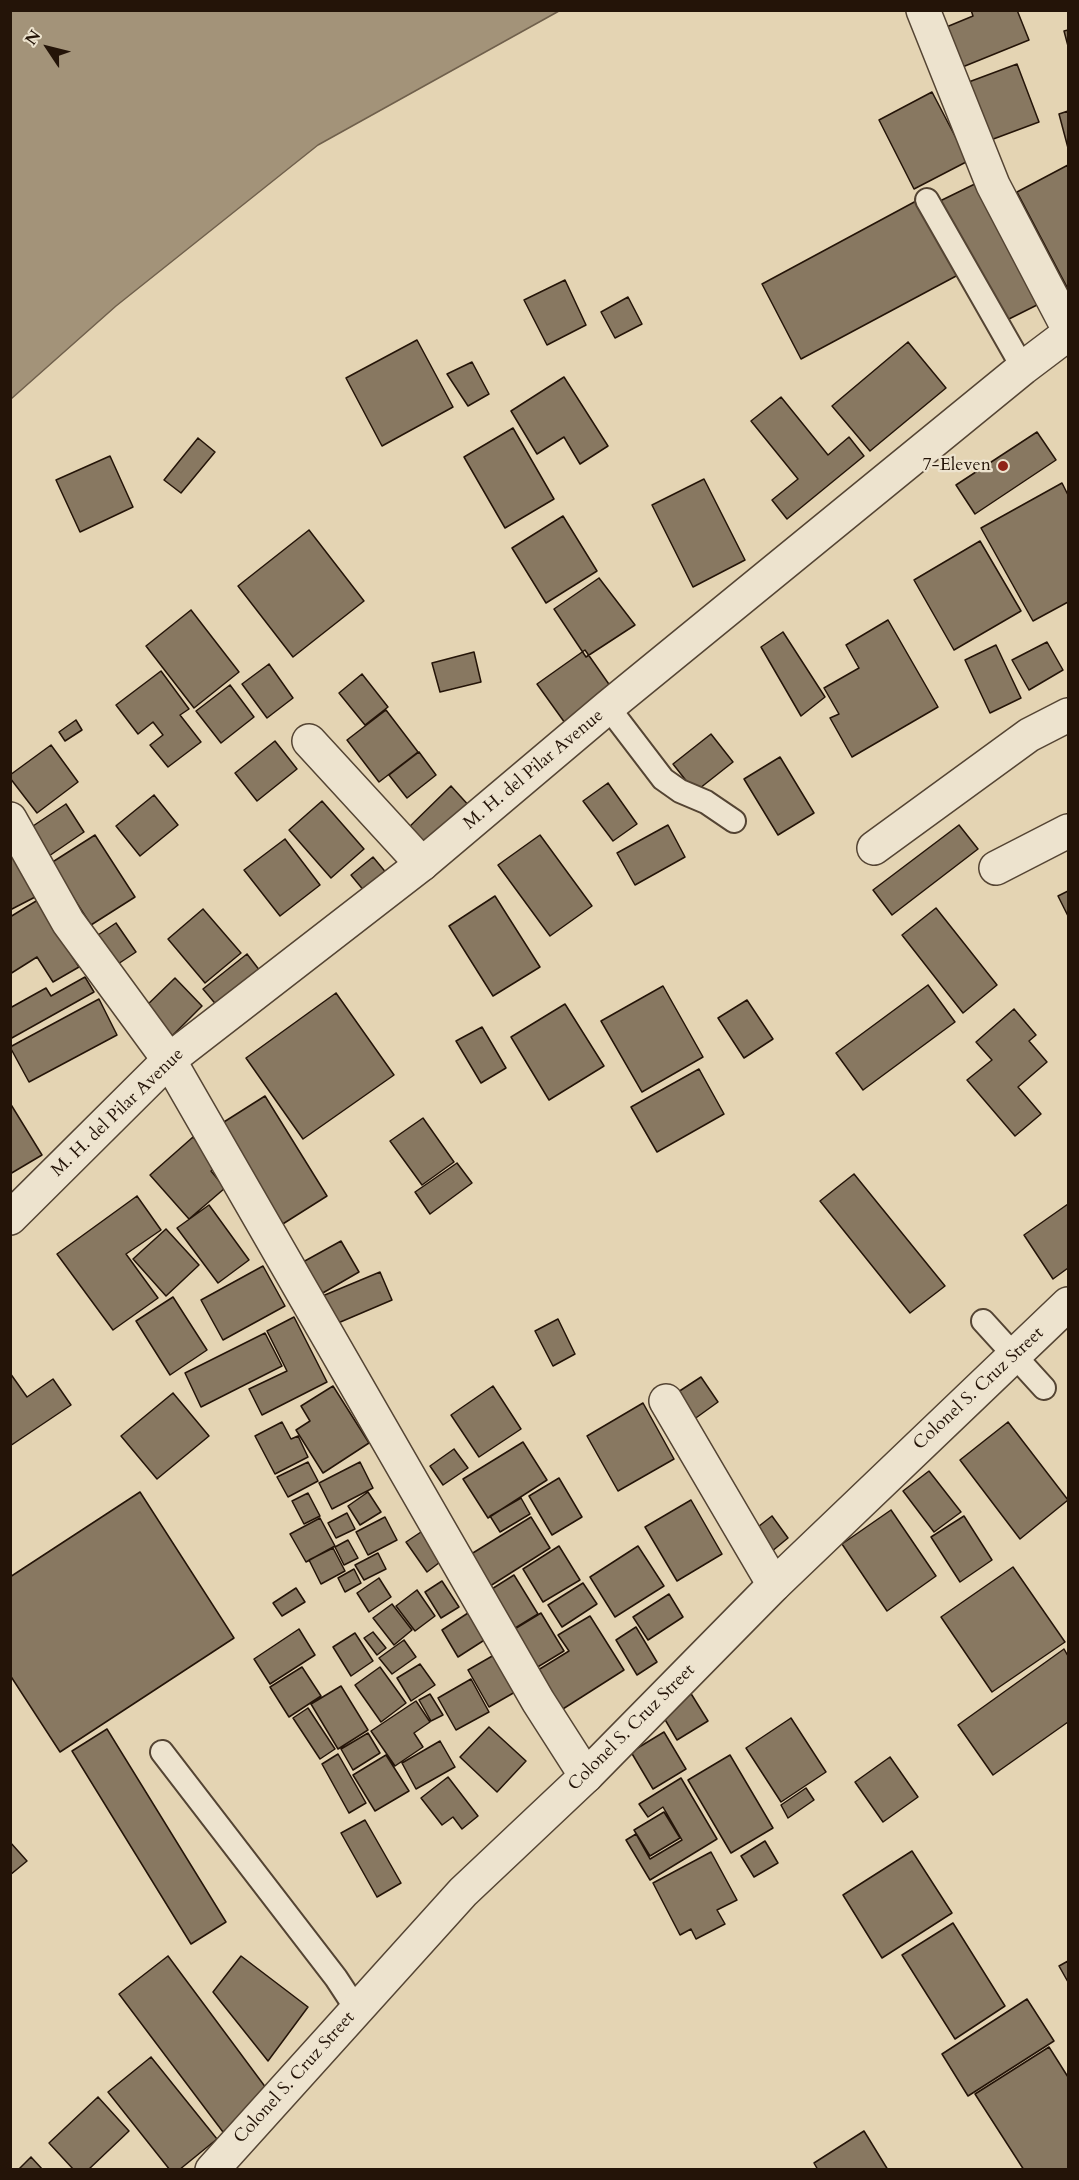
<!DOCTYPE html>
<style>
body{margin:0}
#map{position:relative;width:1079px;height:2180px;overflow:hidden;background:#e4d4b3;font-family:Cardo,serif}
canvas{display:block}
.frame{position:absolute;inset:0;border:12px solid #241408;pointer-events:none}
.north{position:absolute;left:18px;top:18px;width:60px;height:60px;-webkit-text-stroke:4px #ede3ce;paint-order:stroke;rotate:305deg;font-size:16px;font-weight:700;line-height:24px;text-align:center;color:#241408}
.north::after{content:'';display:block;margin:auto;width:21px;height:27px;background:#241408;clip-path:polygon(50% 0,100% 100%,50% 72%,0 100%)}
</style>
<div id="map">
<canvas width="1079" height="2180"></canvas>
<div class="frame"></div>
<div class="north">N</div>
</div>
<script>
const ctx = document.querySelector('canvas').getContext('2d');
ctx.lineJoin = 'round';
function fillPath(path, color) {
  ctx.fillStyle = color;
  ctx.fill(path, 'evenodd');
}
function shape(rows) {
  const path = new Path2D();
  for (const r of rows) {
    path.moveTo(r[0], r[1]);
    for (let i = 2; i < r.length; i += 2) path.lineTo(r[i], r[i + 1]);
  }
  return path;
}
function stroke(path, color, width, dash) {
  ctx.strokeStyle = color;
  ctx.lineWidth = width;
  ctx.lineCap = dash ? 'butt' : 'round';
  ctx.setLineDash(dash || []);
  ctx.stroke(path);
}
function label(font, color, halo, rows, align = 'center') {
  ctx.font = font + ' Cardo,serif';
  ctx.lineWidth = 4.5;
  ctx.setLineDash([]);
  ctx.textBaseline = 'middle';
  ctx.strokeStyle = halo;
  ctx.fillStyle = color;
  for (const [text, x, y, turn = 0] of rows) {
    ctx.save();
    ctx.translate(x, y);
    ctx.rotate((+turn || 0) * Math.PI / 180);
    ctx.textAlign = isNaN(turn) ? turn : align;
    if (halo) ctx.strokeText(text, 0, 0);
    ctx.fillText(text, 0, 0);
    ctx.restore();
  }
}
const water = shape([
 [11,10,559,10,559,11,318,145,116,306,11,399,11,10]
]);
fillPath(water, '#a39379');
stroke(water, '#70604c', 1.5);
const building = shape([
 [971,10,1017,10,1029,40,960,68,944,28,973,16,971,10],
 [1068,30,1068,46,1064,31,1068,30],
 [1017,64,1039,122,988,141,966,83,1017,64],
 [932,92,968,161,914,189,879,120,932,92],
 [1068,111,1068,148,1059,114,1068,111],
 [1068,165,1068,289,1017,192,1068,165],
 [983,180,1043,302,1001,323,940,201,983,180],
 [918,200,958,275,801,359,762,284,918,200],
 [565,280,586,325,547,345,524,300,565,280],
 [628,297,642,324,615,338,601,312,628,297],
 [417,340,453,407,382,446,346,378,417,340],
 [908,342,946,388,870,451,832,406,908,342],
 [472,362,489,394,468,406,447,374,472,362],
 [564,377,608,446,580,464,564,437,537,454,511,411,564,377],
 [781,397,828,455,849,437,864,456,787,519,772,500,798,479,751,421,781,397],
 [513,428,554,499,505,528,464,457,513,428],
 [1037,432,1056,460,975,514,956,485,1037,432],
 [198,438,215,452,181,493,164,480,198,438],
 [110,456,133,507,80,532,56,480,110,456],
 [704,479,745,560,693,587,652,505,704,479],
 [1062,483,1068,495,1068,602,1033,621,981,528,1062,483],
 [563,516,597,571,546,603,512,548,563,516],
 [309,530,364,601,293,657,238,586,309,530],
 [980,541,1021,611,954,650,914,580,980,541],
 [599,578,635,625,586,657,554,609,599,578],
 [191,610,239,672,194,708,146,646,191,610],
 [888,620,938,707,852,757,830,718,839,714,824,688,859,668,846,645,888,620],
 [783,632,825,697,801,716,761,647,783,632],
 [1047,642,1063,670,1029,690,1012,660,1047,642],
 [996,645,1021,698,990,713,965,660,996,645],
 [585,650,613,690,565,723,537,684,585,650],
 [474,652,481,682,440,692,432,663,474,652],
 [269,664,293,698,267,718,242,684,269,664],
 [161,671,189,709,180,715,201,742,168,767,150,745,163,735,153,722,138,734,116,705,161,671],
 [362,674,388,707,365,725,339,693,362,674],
 [230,685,254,717,221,743,196,711,230,685],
 [386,710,418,752,379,782,347,740,386,710],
 [76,720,82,730,65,741,59,732,76,720],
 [711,734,733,762,695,792,673,764,711,734],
 [275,741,297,769,257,801,235,773,275,741],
 [51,745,78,782,37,813,10,778,10,775,51,745],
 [419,752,436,775,407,798,389,775,419,752],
 [780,757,814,813,778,835,744,779,780,757],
 [608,783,637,824,613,841,583,801,608,783],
 [451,786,471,808,422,857,401,835,451,786],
 [154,795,178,825,140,856,116,826,154,795],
 [322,801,364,849,331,878,289,830,322,801],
 [66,804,84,832,49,856,30,828,66,804],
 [668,825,685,857,635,885,617,853,668,825],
 [959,825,978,849,892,915,873,890,959,825],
 [95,835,135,897,91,925,51,863,95,835],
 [540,835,592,906,550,936,498,865,540,835],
 [285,839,320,885,280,916,244,870,285,839],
 [10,851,41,894,10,910,10,851],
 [373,857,388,875,365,892,351,875,373,857],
 [1068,891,1068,916,1058,896,1068,891],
 [46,895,59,936,79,967,53,982,37,957,10,974,10,917,46,895],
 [495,896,540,967,493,996,449,926,495,896],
 [936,908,997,985,963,1013,902,935,936,908],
 [203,909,241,953,205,983,168,939,203,909],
 [116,923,136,952,115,966,95,937,116,923],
 [247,954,267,980,224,1014,203,989,247,954],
 [85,977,94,992,10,1039,10,1008,46,988,51,996,85,977],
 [175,978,202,1006,171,1037,143,1009,175,978],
 [928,985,955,1022,863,1090,836,1053,928,985],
 [663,986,703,1057,642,1092,601,1021,663,986],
 [336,993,394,1075,303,1139,246,1058,336,993],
 [99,999,117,1035,29,1082,10,1047,99,999],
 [747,1000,773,1039,744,1058,718,1018,747,1000],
 [565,1004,604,1066,549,1100,511,1037,565,1004],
 [1014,1009,1036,1035,1029,1041,1047,1062,1018,1087,1041,1114,1015,1136,967,1080,992,1060,976,1042,1014,1009],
 [482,1027,506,1068,481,1083,456,1041,482,1027],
 [699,1069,724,1114,657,1152,631,1107,699,1069],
 [265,1096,327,1196,278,1227,216,1127,265,1096],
 [10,1103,42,1155,10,1174,10,1103],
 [423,1118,454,1162,422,1185,390,1141,423,1118],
 [193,1137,218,1166,211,1171,225,1188,189,1219,150,1175,193,1137],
 [457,1163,472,1183,430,1214,415,1192,457,1163],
 [854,1174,945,1286,910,1313,820,1201,854,1174],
 [137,1196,161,1230,126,1254,158,1298,113,1330,57,1254,137,1196],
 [1068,1204,1068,1268,1053,1279,1024,1235,1068,1204],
 [209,1205,249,1260,218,1283,177,1228,209,1205],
 [166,1229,199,1265,166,1296,133,1259,166,1229],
 [341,1241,359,1272,321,1294,303,1262,341,1241],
 [263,1266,285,1306,223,1340,201,1300,263,1266],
 [380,1272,392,1300,331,1326,320,1297,380,1272],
 [173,1297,207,1350,170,1375,136,1321,173,1297],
 [294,1317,327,1382,262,1415,249,1389,287,1371,267,1331,294,1317],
 [558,1319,575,1354,553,1366,535,1331,558,1319],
 [265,1333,282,1366,201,1407,185,1373,265,1333],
 [10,1373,27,1397,53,1379,71,1405,10,1446,10,1373],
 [701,1377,718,1402,693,1420,675,1394,701,1377],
 [333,1386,369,1443,323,1473,296,1430,310,1421,301,1406,333,1386],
 [493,1386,521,1429,479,1457,451,1415,493,1386],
 [173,1393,209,1436,157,1479,121,1436,173,1393],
 [643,1403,674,1459,618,1491,587,1436,643,1403],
 [282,1422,291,1439,298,1436,308,1457,275,1474,255,1436,282,1422],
 [1008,1422,1068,1500,1020,1539,960,1460,1008,1422],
 [523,1442,547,1480,488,1518,463,1479,523,1442],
 [454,1449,468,1468,443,1485,430,1466,454,1449],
 [308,1462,318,1481,288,1497,277,1477,308,1462],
 [360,1462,373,1488,332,1509,319,1483,360,1462],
 [929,1471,961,1512,934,1532,903,1491,929,1471],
 [559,1478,582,1517,552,1535,529,1496,559,1478],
 [140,1492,234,1638,60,1752,10,1675,10,1577,140,1492],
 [368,1492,381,1512,360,1525,348,1506,368,1492],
 [308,1493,320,1516,304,1524,292,1501,308,1493],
 [521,1498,530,1514,500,1532,490,1516,521,1498],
 [691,1500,722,1554,677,1581,645,1527,691,1500],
 [891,1510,936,1576,887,1611,842,1544,891,1510],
 [347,1513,355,1529,336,1538,328,1523,347,1513],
 [772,1516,788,1538,771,1552,754,1530,772,1516],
 [964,1516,992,1560,960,1582,931,1537,964,1516],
 [385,1517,397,1540,368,1555,356,1532,385,1517],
 [531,1517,550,1548,487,1588,468,1556,531,1517],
 [320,1518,335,1546,306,1562,290,1534,320,1518],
 [424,1530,444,1559,427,1572,406,1542,424,1530],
 [348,1540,358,1558,344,1565,335,1547,348,1540],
 [559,1546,580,1580,543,1602,523,1569,559,1546],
 [638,1546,664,1586,615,1617,590,1577,638,1546],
 [333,1548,345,1571,321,1584,309,1560,333,1548],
 [378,1553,386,1569,364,1580,355,1565,378,1553],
 [1013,1567,1065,1642,992,1692,941,1617,1013,1567],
 [354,1569,361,1583,345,1592,338,1578,354,1569],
 [514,1575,538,1614,512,1630,487,1592,514,1575],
 [379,1578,391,1597,369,1612,357,1593,379,1578],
 [442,1581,459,1607,441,1618,425,1592,442,1581],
 [583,1583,597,1604,562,1627,548,1605,583,1583],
 [296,1588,305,1602,282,1616,273,1603,296,1588],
 [417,1590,435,1616,415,1631,396,1606,417,1590],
 [669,1594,683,1617,648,1640,633,1617,669,1594],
 [392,1604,412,1630,394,1645,373,1618,392,1604],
 [468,1613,486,1639,458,1657,442,1630,468,1613],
 [541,1613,564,1651,536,1668,513,1630,541,1613],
 [590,1616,624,1670,555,1714,530,1675,569,1651,558,1635,590,1616],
 [636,1627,657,1662,637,1675,616,1640,636,1627],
 [299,1629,315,1655,270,1684,254,1659,299,1629],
 [373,1632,386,1648,377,1655,364,1638,373,1632],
 [355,1633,373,1661,351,1676,333,1647,355,1633],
 [404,1640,416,1657,392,1674,379,1658,404,1640],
 [1064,1649,1068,1656,1068,1722,993,1775,958,1725,1064,1649],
 [501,1651,522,1688,489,1707,468,1670,501,1651],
 [420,1664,435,1685,411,1701,397,1678,420,1664],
 [302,1667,321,1696,289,1717,270,1687,302,1667],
 [380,1667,406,1703,381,1722,355,1685,380,1667],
 [471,1679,489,1712,456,1730,438,1698,471,1679],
 [341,1686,368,1730,338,1749,311,1704,341,1686],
 [690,1692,708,1721,677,1740,660,1711,690,1692],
 [430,1694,443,1715,431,1721,419,1700,430,1694],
 [416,1701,430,1722,414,1733,423,1747,395,1766,371,1731,416,1701],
 [308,1708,335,1749,320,1759,293,1718,308,1708],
 [791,1718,826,1772,781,1802,746,1748,791,1718],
 [489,1727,526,1761,497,1792,460,1757,489,1727],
 [107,1729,226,1922,191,1944,72,1751,107,1729],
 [664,1732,686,1769,653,1789,631,1752,664,1732],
 [368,1733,380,1753,353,1770,341,1749,368,1733],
 [440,1741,455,1767,416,1789,402,1763,440,1741],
 [338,1754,366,1803,349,1813,322,1764,338,1754],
 [386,1755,409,1791,375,1811,353,1775,386,1755],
 [730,1755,773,1828,731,1853,688,1780,730,1755],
 [890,1757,918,1797,883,1822,855,1782,890,1757],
 [448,1777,478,1816,462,1829,453,1817,442,1825,421,1798,448,1777],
 [681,1778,717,1839,650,1880,626,1840,636,1834,650,1859,682,1840,663,1807,648,1817,639,1804,681,1778],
 [806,1788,814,1800,788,1818,781,1805,806,1788],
 [664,1812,680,1838,650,1856,634,1830,664,1812],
 [365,1820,401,1883,377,1897,341,1833,365,1820],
 [765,1841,778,1863,754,1877,741,1856,765,1841],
 [10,1842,27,1861,10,1875,10,1842],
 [912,1851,952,1913,882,1958,843,1895,912,1851],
 [711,1852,737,1900,717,1910,725,1924,696,1939,691,1929,680,1935,653,1883,711,1852],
 [953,1923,1005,2006,955,2039,902,1955,953,1923],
 [168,1956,272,2096,223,2132,119,1994,168,1956],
 [241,1956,308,2007,268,2061,213,1992,241,1956],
 [1068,1961,1068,1982,1059,1966,1068,1961],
 [1027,1999,1054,2041,968,2096,942,2054,1027,1999],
 [1049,2047,1068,2077,1068,2170,1024,2170,975,2094,1049,2047],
 [151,2057,217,2139,179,2170,170,2170,108,2092,151,2057],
 [98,2097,129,2131,88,2170,74,2170,49,2143,98,2097],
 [864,2131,888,2170,818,2170,814,2163,864,2131],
 [31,2157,43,2170,18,2170,31,2157]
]);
fillPath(building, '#887861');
stroke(building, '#241408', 1.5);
const service = shape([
 [927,200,1023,368],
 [608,707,663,779,680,791,706,802,734,821],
 [983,1321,1044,1388],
 [162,1752,336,1978,357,2010]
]);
const minor = shape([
 [923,10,993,185,1068,328],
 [309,741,422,864],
 [10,819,68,922,169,1060,538,1701,586,1776],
 [874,848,1029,735,1068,715],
 [996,868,1068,831],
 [666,1401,774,1585]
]);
const tertiary = shape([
 [10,1218,169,1060,422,864,608,707,1023,368,1068,334],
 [212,2170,463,1892,586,1776,774,1585,1068,1304]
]);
stroke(service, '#544433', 26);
stroke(minor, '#544433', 36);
stroke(tertiary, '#544433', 36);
stroke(service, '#ede3ce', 22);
stroke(minor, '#ede3ce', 33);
stroke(tertiary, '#ede3ce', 33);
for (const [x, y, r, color] of [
 [1003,466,6,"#8f2418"]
]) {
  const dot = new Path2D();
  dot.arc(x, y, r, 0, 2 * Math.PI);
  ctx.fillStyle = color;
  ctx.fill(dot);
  stroke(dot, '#ede3ce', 2);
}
label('18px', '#241408', '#ede3ce', [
 ["7-Eleven",991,466]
], 'right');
label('18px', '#241408', '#ede3ce', [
 ["M. H. del Pilar Avenue",534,770,-40],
 ["M. H. del Pilar Avenue",118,1113,-44],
 ["Colonel S. Cruz Street",979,1389,-43],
 ["Colonel S. Cruz Street",632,1728,-45],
 ["Colonel S. Cruz Street",295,2078,-48]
]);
</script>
